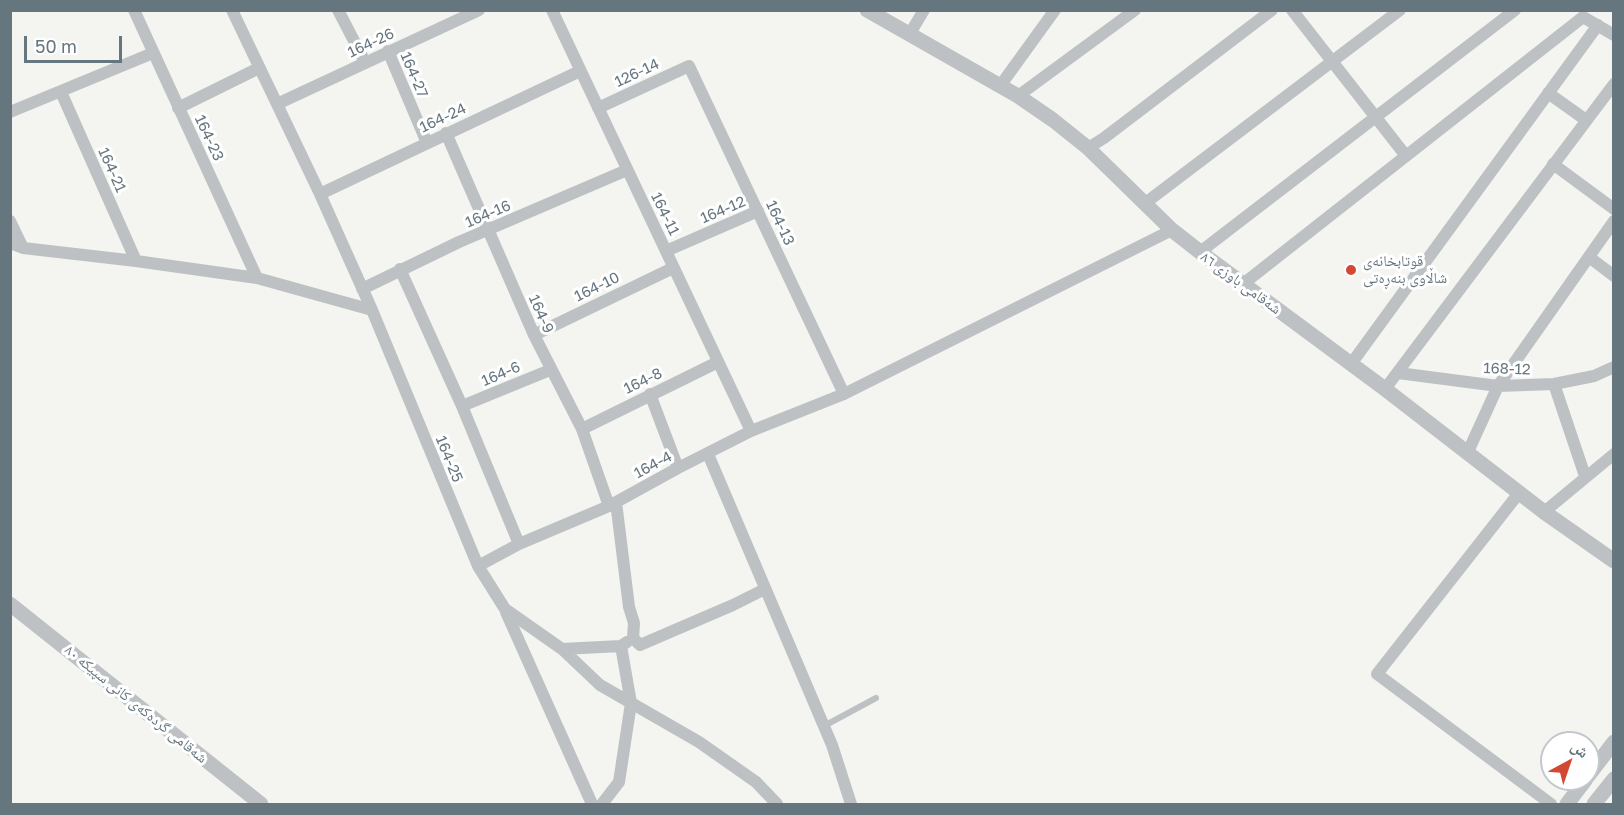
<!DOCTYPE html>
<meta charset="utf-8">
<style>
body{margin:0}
#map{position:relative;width:1624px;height:815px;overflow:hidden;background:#f4f4f1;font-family:"Golos Text","Noto Naskh Arabic",sans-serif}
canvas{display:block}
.frame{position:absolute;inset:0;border:12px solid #66767f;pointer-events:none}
.north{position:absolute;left:1540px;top:731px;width:60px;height:60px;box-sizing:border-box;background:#fff;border:2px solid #c2c8cc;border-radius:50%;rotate:40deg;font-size:16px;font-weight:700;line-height:24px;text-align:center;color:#66767f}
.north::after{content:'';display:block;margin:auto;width:21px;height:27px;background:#d34832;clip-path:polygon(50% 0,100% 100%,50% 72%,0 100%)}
.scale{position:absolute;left:24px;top:36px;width:98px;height:27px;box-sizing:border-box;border:3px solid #66767f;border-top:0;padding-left:8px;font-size:18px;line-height:21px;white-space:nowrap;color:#66767f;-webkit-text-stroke:4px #fff;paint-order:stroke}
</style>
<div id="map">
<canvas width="1624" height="815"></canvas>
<div class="frame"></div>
<div class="north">ش</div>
<div class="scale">50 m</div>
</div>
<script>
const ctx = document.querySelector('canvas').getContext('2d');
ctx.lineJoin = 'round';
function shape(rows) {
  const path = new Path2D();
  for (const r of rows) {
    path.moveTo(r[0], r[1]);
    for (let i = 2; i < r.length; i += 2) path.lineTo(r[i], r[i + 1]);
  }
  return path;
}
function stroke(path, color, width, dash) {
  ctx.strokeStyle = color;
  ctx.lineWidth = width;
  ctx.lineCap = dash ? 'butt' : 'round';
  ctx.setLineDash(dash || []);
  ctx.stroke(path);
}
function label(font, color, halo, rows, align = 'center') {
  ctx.font = font + ' "Golos Text","Noto Naskh Arabic",sans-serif';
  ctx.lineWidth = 6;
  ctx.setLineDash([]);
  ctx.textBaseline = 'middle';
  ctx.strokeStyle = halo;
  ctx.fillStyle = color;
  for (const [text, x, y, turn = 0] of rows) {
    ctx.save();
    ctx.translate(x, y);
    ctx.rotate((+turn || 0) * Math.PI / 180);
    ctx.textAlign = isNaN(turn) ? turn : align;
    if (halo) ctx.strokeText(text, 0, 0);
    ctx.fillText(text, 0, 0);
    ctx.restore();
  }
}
stroke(shape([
 [824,726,876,698]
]), '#bdc1c4', 6);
stroke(shape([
 [134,10,257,278],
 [232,10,320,194,372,310,478,566,505,609,562,649,600,685,699,742,756,782,777,804],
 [338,10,365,62],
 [552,10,751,431],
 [1292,10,1406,156],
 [909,35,924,10],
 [388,51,427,143],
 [1000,86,1055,10],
 [61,92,136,261],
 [1548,93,1586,120],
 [1018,96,1135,10],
 [277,104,479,10],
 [178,108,259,68],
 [598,108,689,66,844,394],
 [10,112,153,53],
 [446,133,534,335,582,429,609,506],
 [1088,148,1104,138,1272,10],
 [1553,164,1614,209],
 [320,194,580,71],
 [1144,204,1400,10],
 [10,221,23,248],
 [10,243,23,248,136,261,257,278,372,310],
 [666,251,758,211],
 [1200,252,1515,10],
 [1589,257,1614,276],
 [400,269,462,406,519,544],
 [1243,284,1583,17,1614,35],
 [362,289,459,242,627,170],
 [534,335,673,268],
 [1351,364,1598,25],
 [1398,373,1498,386,1554,384,1594,376,1614,367],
 [1554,384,1585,476],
 [1385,389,1614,84],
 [650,394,678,468],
 [462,406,550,370],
 [582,429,718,362],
 [708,454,832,745,851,804],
 [1467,454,1498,386,1614,221],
 [1519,493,1377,674,1551,804],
 [616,502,629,607,634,623,633,638,640,645,733,605,765,589],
 [1544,512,1614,454],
 [478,566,519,544,609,506,678,468,751,431,844,394,1172,230],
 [506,612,592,804],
 [562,649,621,646,627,642],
 [602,804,619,782,631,703,621,646]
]), '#bdc1c4', 12);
stroke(shape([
 [867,10,1018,96,1053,120,1088,148,1172,230,1200,252,1385,389,1544,512,1614,561],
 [10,604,261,804],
 [1588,776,1614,742],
 [1567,804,1586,779],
 [1594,804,1614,779]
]), '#bdc1c4', 15);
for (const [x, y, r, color] of [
 [1351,270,6,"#d34832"]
]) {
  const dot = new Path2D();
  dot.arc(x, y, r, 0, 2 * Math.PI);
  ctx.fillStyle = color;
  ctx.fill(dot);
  stroke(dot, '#fff', 2);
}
label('15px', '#66767f', '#fff', [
 ["164-26",371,43,-25],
 ["126-14",637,73,-25],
 ["164-27",414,75,67],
 ["164-24",443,118,-25],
 ["164-23",209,138,65],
 ["164-21",112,170,66],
 ["164-12",723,210,-23],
 ["164-16",488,214,-23],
 ["164-11",665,214,64],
 ["164-13",780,223,65],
 ["شەقامی باوزی ٨٦",1241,283,36],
 ["164-10",597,287,-26],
 ["164-9",541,314,66],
 ["168-12",1507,369,2],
 ["164-6",501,374,-23],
 ["164-8",643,381,-26],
 ["164-25",449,459,68],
 ["164-4",653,465,-28],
 ["شەقامی گردەکەی کانی سپیکە ٨٠",136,704,39]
]);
label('15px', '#66767f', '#fff', [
 ["قوتابخانەی",1363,261],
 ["شاڵاوی بنەڕەتی",1363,278]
], 'left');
</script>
